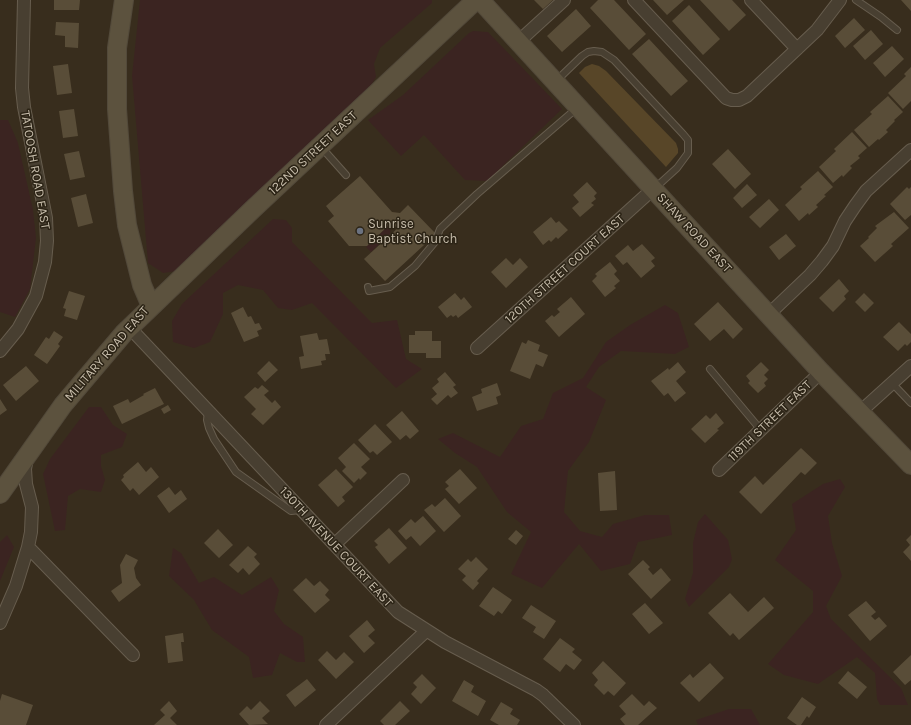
<!DOCTYPE html>
<style>
body{margin:0}
canvas{display:block;background:#382d1d}
</style>
<canvas width="911" height="725"></canvas>
<script>
const ctx = document.querySelector('canvas').getContext('2d');
ctx.lineJoin = 'round';
function fillPath(path, color) {
  ctx.fillStyle = color;
  ctx.fill(path, 'evenodd');
}
function shape(rows) {
  const path = new Path2D();
  for (const r of rows) {
    path.moveTo(r[0], r[1]);
    for (let i = 2; i < r.length; i += 2) path.lineTo(r[i], r[i + 1]);
  }
  return path;
}
function stroke(path, color, width, dash) {
  ctx.strokeStyle = color;
  ctx.lineWidth = width;
  ctx.lineCap = dash ? 'butt' : 'round';
  ctx.setLineDash(dash || []);
  ctx.stroke(path);
}
function label(font, color, halo, rows, align = 'center') {
  ctx.font = font + ' Karla,sans-serif';
  ctx.lineWidth = 3;
  ctx.setLineDash([]);
  ctx.textBaseline = 'middle';
  ctx.strokeStyle = halo;
  ctx.fillStyle = color;
  for (const [text, x, y, turn = 0] of rows) {
    ctx.save();
    ctx.translate(x, y);
    ctx.rotate((+turn || 0) * Math.PI / 180);
    ctx.textAlign = isNaN(turn) ? turn : align;
    if (halo) ctx.strokeText(text, 0, 0);
    ctx.fillText(text, 0, 0);
    ctx.restore();
  }
}
fillPath(shape([
 [140,0,432,0,432,3,380,48,374,64,376,77,367,92,177,271,163,273,148,263,132,76],
 [473,31,488,32,562,109,487,181,465,180,424,135,401,156,368,120,403,95,469,33],
 [0,120,8,120,18,143,33,210,36,238,30,289,15,317,0,312],
 [273,219,286,220,292,228,292,242,372,323,397,320,406,359,422,369,396,388,312,303,292,310,278,308,263,290,238,285,223,293,223,314,210,342,194,348,173,342,172,321,182,304],
 [389,225,391,226,390,234,371,252,366,247],
 [665,305,678,313,689,347,675,354,621,351,599,367,586,387,606,400,589,442,568,471,564,512,580,531,602,537,613,524,645,515,669,515,672,535,638,542,630,564,601,571,579,544,542,588,511,574,531,532,507,512,477,467,455,453,438,439,453,433,500,457,521,426,543,419,553,393,583,378,606,342,630,325],
 [89,407,101,407,113,425,127,434,122,447,101,455,101,466,105,480,101,492,80,489,68,496,65,530,55,531,43,474,50,459],
 [840,479,845,487,828,516,832,543,842,576,826,606,831,619,901,688,908,705,880,705,877,699,875,673,857,657,818,684,784,675,768,664,813,612,813,591,775,560,796,530,792,504,823,484],
 [705,514,728,540,732,559,729,567,689,607,685,599,693,573,693,543,698,522],
 [7,535,14,547,0,581,0,542],
 [173,548,181,553,199,583,214,577,242,595,271,577,279,590,274,611,284,624,303,637,305,662,297,662,280,653,272,675,253,678,249,657,212,630,194,600,169,576],
 [729,709,751,709,760,725,698,725,696,720]
]), '#3b2421');
fillPath(shape([
 [592,64,599,66,606,71,676,143,678,149,678,153,666,167,579,73,585,67]
]), '#584628');
fillPath(shape([
 [54,0,80,0,79,10,54,10],
 [534,0,553,0,543,9],
 [598,0,614,0,646,34,629,50,590,8],
 [653,0,684,0,667,15],
 [700,0,732,0,746,15,729,31],
 [901,0,911,0,911,11],
 [689,5,720,39,703,55,672,21],
 [576,9,591,26,562,52,547,36],
 [854,18,865,30,845,48,835,36],
 [56,22,79,23,78,48,65,47,65,36,55,35],
 [871,30,883,44,865,60,853,46],
 [649,39,688,81,671,96,632,54],
 [892,46,904,59,885,77,873,63],
 [68,64,72,93,57,95,53,66],
 [911,67,911,101,903,109,888,93,906,76,904,74],
 [888,96,903,112,894,120,895,121,886,130,888,132,879,140,878,139,869,147,854,130,872,114,870,112],
 [74,109,78,136,63,138,59,111],
 [852,132,867,148,858,156,860,158,850,166,852,168,843,177,842,175,833,183,819,167,836,151,834,149],
 [728,149,751,174,735,189,712,164],
 [79,151,85,177,70,180,64,154],
 [818,171,833,187,824,195,826,196,816,205,818,207,809,215,808,213,799,221,785,205,802,189,800,187],
 [360,176,392,212,400,213,408,205,436,234,385,281,364,259,399,227,391,226,389,225,367,246,349,246,328,221,334,216,326,206],
 [587,182,597,193,594,196,596,199,591,203,594,205,580,217,572,208,579,202,573,195],
 [747,184,757,195,742,208,733,198],
 [907,187,909,189,911,187,911,215,905,220,890,204],
 [86,194,93,223,78,227,71,198],
 [769,199,779,210,760,228,749,217],
 [894,212,909,228,891,244,893,246,875,262,860,246,869,238,868,237,877,228,875,226],
 [551,217,556,223,559,221,568,230,558,239,556,237,551,242,549,240,543,245,533,232],
 [786,234,796,246,779,260,769,247],
 [642,244,655,258,651,261,655,266,641,278,627,262,623,265,615,256,628,245,633,251],
 [506,258,513,265,520,258,528,267,506,288,491,272],
 [610,262,617,271,614,274,620,281,614,286,616,288,605,297,592,281,597,276,595,274],
 [839,279,849,291,844,296,846,299,833,312,819,298],
 [69,291,85,296,77,320,64,316,66,309,63,308],
 [455,293,461,300,464,297,472,307,458,318,456,315,453,317,451,315,447,318,438,307],
 [864,293,874,303,865,312,855,302],
 [571,297,585,314,559,337,545,321,552,315,554,317,560,312,557,309],
 [718,302,743,329,733,339,724,329,710,341,694,324],
 [243,307,248,317,251,316,255,324,259,323,262,329,257,331,259,336,244,342,231,313],
 [899,322,911,334,911,342,907,346,905,344,898,351,883,337],
 [54,331,63,337,58,344,60,346,47,364,34,355,46,337,49,339],
 [415,331,432,331,432,341,441,341,441,358,426,358,426,353,409,353,409,335,415,335],
 [317,333,319,340,327,339,330,354,325,354,326,360,321,361,322,365,301,369,299,357,304,356,300,336],
 [528,340,540,345,538,351,548,355,543,367,536,364,530,379,510,371,522,342,526,344],
 [269,361,278,370,265,382,257,373],
 [678,362,686,372,676,381,686,393,675,402,668,393,664,396,651,381,668,368,669,370],
 [761,362,769,370,764,375,768,379,764,383,766,386,758,393,748,383,750,381,746,376],
 [26,366,39,381,16,401,3,385],
 [445,372,456,385,453,387,458,393,451,398,448,395,437,405,431,399,437,394,432,388,439,382,437,379],
 [497,383,501,395,496,397,498,404,477,411,472,397,482,393,481,389],
 [262,385,269,391,264,395,272,403,275,400,281,407,263,425,251,414,256,409,244,397,255,387,258,389],
 [155,388,164,404,122,424,113,406,128,399,130,403,144,395,143,394],
 [0,399,7,410,0,415],
 [168,405,171,410,164,414,161,409],
 [402,411,419,431,410,439,406,435,400,440,386,425],
 [716,413,724,423,717,429,719,430,705,443,691,429,706,415,710,419],
 [375,424,392,442,377,455,373,451,370,453,358,440],
 [354,443,370,459,361,467,367,473,360,480,359,478,354,483,342,471,346,467,338,458],
 [801,448,817,463,805,475,801,472,761,514,739,492,755,476,763,485],
 [138,462,146,472,151,467,159,477,139,495,133,488,130,491,121,480,124,477,123,475],
 [336,469,353,487,342,497,345,501,338,507,318,485],
 [460,469,477,488,459,504,445,489,449,486,445,482],
 [615,471,617,510,600,511,598,473],
 [169,487,175,495,181,490,187,499,169,513,157,496],
 [445,498,461,516,444,532,424,510,432,504,435,507],
 [423,516,436,531,420,546,411,536,406,540,398,531,411,519,415,523],
 [389,528,407,548,389,564,375,547,378,545,374,541],
 [218,529,233,545,219,558,204,543],
 [516,530,523,536,516,545,508,539],
 [911,535,911,561,903,552,910,545,906,540],
 [248,546,257,554,254,557,260,564,249,575,243,568,238,573,229,565],
 [126,554,138,560,134,568,136,578,141,585,119,602,111,591,122,583,120,565],
 [476,557,488,569,477,581,479,583,473,590,462,580,466,576,458,569,468,559,471,562],
 [643,560,650,567,648,569,653,575,661,568,671,580,651,599,628,574],
 [306,578,314,586,320,581,329,590,325,595,330,600,315,613,293,590],
 [493,587,512,600,502,614,498,611,494,616,479,606],
 [730,593,748,612,764,597,774,608,739,640,733,633,730,636,708,613],
 [866,601,876,612,871,616,875,620,879,617,887,626,870,641,848,615],
 [645,603,663,623,649,634,632,614],
 [531,605,556,621,544,639,533,632,536,627,522,618],
 [367,620,375,630,368,636,375,643,364,653,349,636],
 [183,633,184,642,181,642,183,661,168,663,165,636],
 [560,638,575,649,572,652,582,660,574,670,566,664,560,672,543,659],
 [327,651,336,660,344,652,354,662,336,679,318,660],
 [911,655,911,680,905,685,893,672],
 [603,661,626,683,614,696,608,691,604,695,594,685,598,680,592,673],
 [710,663,724,678,699,702,680,683,690,674,693,678],
 [848,671,867,687,857,699,838,683],
 [422,674,436,688,421,704,411,694,417,687,413,683],
 [307,679,316,690,295,707,286,695],
 [464,680,474,686,471,692,486,701,478,716,452,701],
 [2,694,33,705,26,725,0,725,0,701],
 [632,694,644,706,649,701,657,708,638,725,625,725,620,719,626,714,619,706],
 [802,697,816,707,809,718,807,716,801,725,797,725,787,718],
 [169,701,177,711,170,718,177,725,154,725,165,715,160,710],
 [260,701,270,711,262,718,268,724,249,725,239,714,247,706,251,710],
 [400,701,410,711,395,725,384,725,380,721],
 [501,702,513,709,510,714,520,720,517,725,499,725,490,720]
]), '#594d38');
const lane = shape([
 [856,0,881,17,897,30],
 [556,81,582,56,588,52,594,51,602,52,614,60,683,134,688,140,688,153,677,168,655,188],
 [322,148,346,175],
 [368,287,369,291,390,287,415,266,435,242,440,229,477,194,577,108],
 [710,369,760,429],
 [892,383,911,403],
 [208,411,207,420,209,428,214,439,236,472,291,511,301,510]
]);
const street = shape([
 [634,0,726,98,732,100,739,100,747,96,817,30,840,0],
 [751,0,797,49],
 [518,42,564,0],
 [769,314,810,275,822,261,833,246,845,221,855,206,866,191,911,150],
 [130,328,398,612,445,642,536,690,543,695,574,725],
 [477,348,653,189],
 [0,351,18,329,36,296,45,262,47,241,46,218,24,107,22,88,24,0],
 [860,412,911,366],
 [719,470,821,372],
 [335,544,403,480],
 [28,547,133,655],
 [0,623,16,586,28,547,31,532,32,507,26,484,25,469,27,458],
 [326,725,426,631]
]);
const secondary = shape([
 [124,0,117,48,117,109,123,191,127,225,142,285,151,306],
 [480,0,821,372,911,465],
 [0,494,63,405,124,333,253,209,476,0]
]);
stroke(lane, '#675d4e', 8);
stroke(street, '#675d4e', 14);
stroke(secondary, '#52493a', 20);
stroke(lane, '#483f31', 6);
stroke(street, '#483f31', 12);
stroke(secondary, '#5c523e', 18);
for (const [x, y, r, color] of [
 [360,231,4,"#6b7280"]
]) {
  const dot = new Path2D();
  dot.arc(x, y, r, 0, 2 * Math.PI);
  ctx.fillStyle = color;
  ctx.fill(dot);
  stroke(dot, '#2c2416', 1.5);
}
label('13px', '#c6bcaa', '#2c2416', [
 ["122ND STREET EAST",313,153,-43],
 ["TATOOSH ROAD EAST",35,170,80],
 ["SHAW ROAD EAST",694,233,47],
 ["120TH STREET COURT EAST",565,269,-42],
 ["MILITARY ROAD EAST",107,354,-49],
 ["119TH STREET EAST",770,421,-44],
 ["130TH AVENUE COURT EAST",336,547,47]
]);
label('13px', '#c6bcaa', '#2c2416', [
 ["Sunrise",368,224],
 ["Baptist Church",368,239]
], 'left');
</script>
